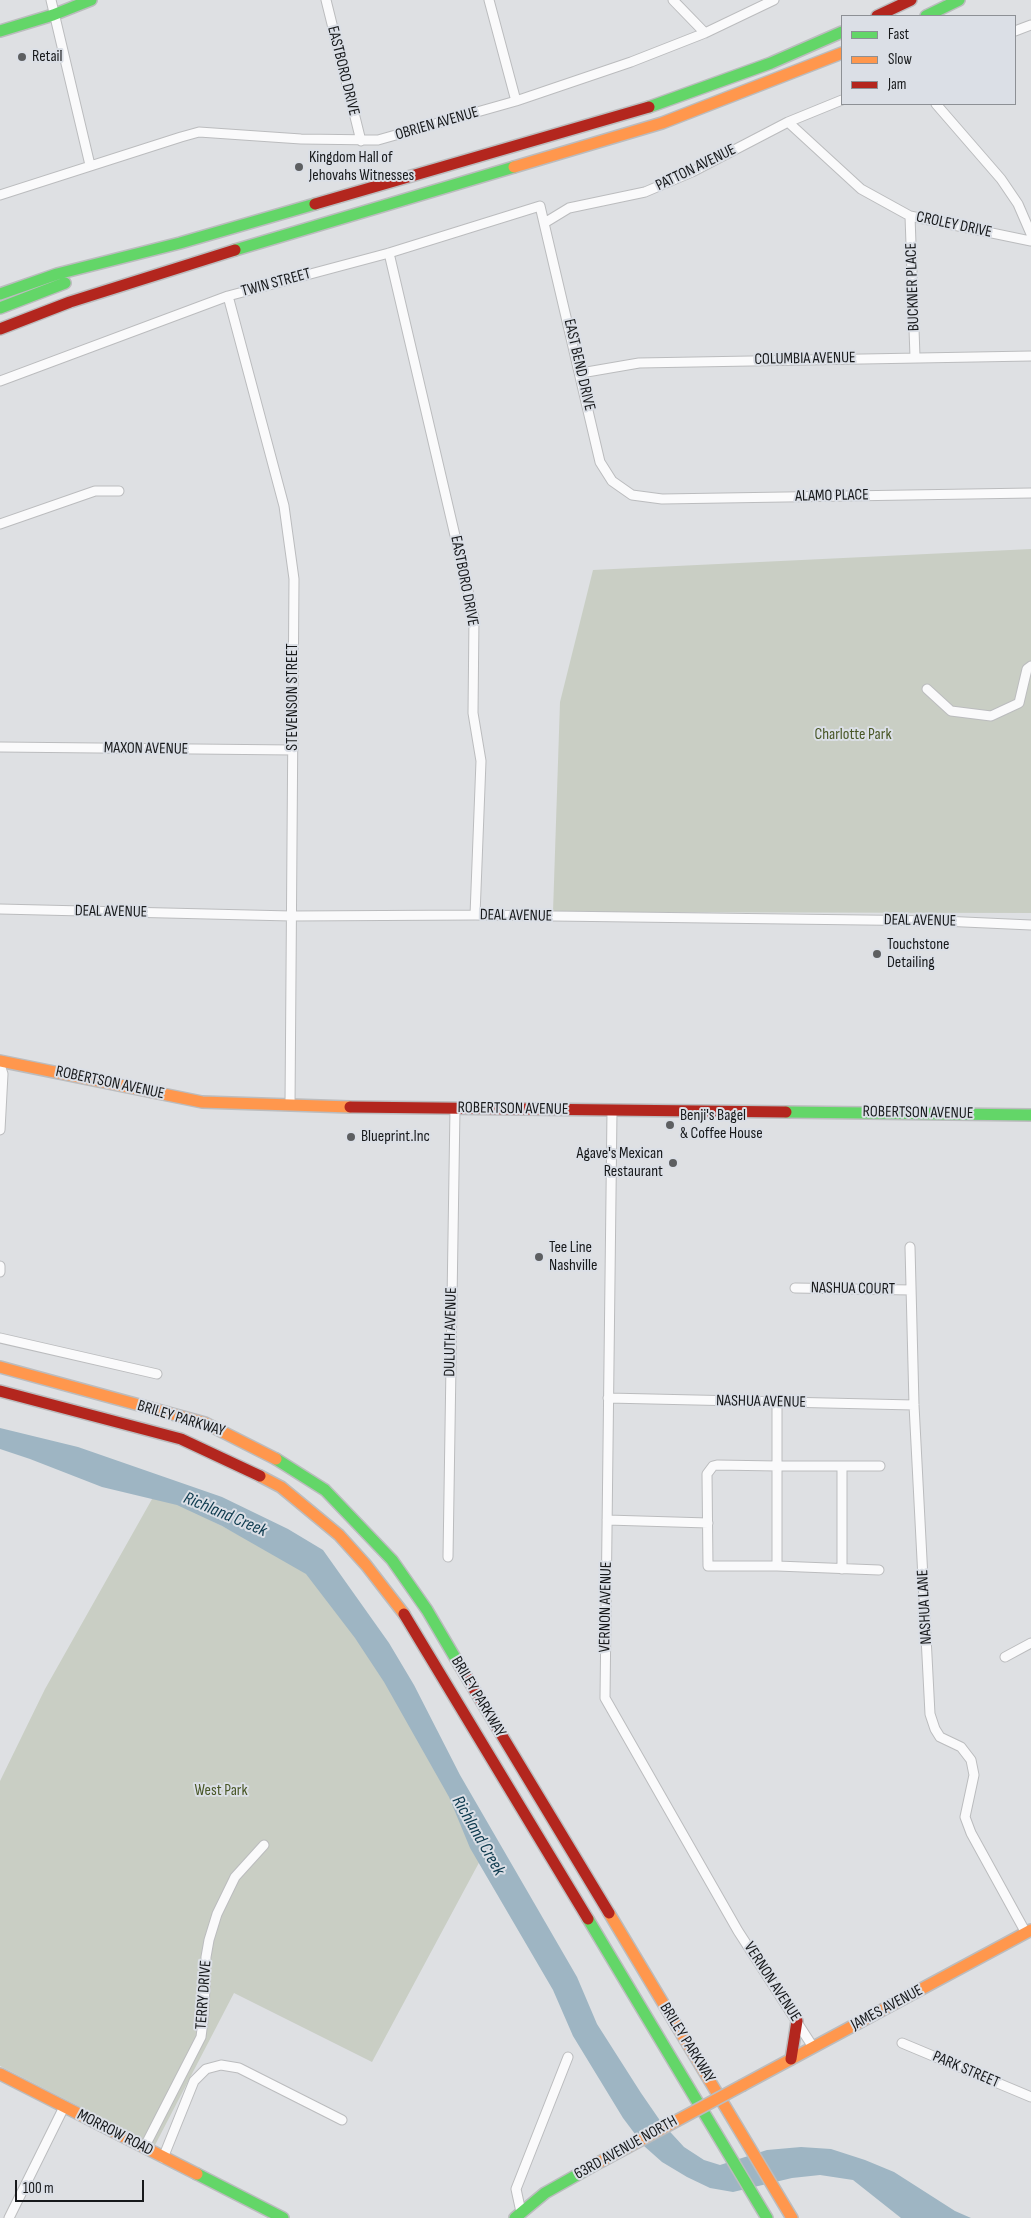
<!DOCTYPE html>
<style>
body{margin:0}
#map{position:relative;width:1031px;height:2218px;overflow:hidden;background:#dee0e3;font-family:"Sofia Sans Condensed",sans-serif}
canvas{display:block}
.legend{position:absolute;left:841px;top:15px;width:175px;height:90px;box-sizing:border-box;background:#dbdfe6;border:1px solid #8d9095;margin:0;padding:6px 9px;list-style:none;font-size:15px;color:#17191b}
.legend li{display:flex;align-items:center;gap:10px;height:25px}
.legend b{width:25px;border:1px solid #8d9095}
.scale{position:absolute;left:15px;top:2180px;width:129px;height:22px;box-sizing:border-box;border:2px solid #17191b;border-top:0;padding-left:6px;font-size:15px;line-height:18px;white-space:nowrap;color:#17191b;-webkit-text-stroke:4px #dbdfe6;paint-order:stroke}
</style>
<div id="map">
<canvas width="1031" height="2218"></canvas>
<ul class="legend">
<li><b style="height:6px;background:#63d668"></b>Fast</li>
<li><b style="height:6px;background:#ff974d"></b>Slow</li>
<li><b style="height:6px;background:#b3261e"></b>Jam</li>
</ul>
<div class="scale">100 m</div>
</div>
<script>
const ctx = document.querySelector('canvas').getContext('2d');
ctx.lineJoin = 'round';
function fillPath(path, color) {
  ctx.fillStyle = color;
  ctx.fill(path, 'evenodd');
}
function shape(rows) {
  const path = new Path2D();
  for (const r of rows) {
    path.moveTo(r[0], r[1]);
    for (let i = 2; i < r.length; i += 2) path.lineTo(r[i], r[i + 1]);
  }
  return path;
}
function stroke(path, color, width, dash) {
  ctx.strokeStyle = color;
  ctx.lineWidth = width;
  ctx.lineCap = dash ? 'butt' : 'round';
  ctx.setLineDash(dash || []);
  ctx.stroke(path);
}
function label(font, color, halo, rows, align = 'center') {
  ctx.font = font + ' "Sofia Sans Condensed",sans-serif';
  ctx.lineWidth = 4;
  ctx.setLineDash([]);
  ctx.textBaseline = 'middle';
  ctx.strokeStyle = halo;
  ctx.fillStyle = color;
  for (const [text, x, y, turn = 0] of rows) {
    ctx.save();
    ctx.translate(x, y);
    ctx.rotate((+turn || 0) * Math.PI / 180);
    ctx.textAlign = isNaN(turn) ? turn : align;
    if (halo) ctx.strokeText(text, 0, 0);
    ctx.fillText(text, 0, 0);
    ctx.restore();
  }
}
fillPath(shape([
 [1031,549,1031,913,553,912,560,702,593,570],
 [156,1492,317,1575,386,1667,482,1857,372,2062,234,1993,155,2145,0,2066,0,1781,45,1689]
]), '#c9cec4');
fillPath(shape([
 [0,1428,78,1447,222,1497,288,1529,323,1550,389,1643,414,1685,460,1775,577,1977,597,2024,641,2093,661,2122,684,2147,704,2160,720,2165,767,2150,801,2147,831,2149,865,2160,894,2172,955,2211,971,2218,901,2218,853,2180,820,2175,792,2178,733,2192,710,2188,687,2177,662,2162,644,2146,623,2118,573,2036,553,1990,470,1848,449,1797,384,1682,355,1638,306,1574,222,1526,177,1505,102,1487,30,1459,0,1449]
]), '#9eb5c3');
const street = shape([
 [51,0,90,165],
 [326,0,361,141],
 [489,0,516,101],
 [673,0,705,33],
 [1015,31,1031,25],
 [936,104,1001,179,1018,204,1031,234],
 [788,122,861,189,910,216,1031,241],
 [0,195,181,137,199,132,301,139,378,140,516,101,631,62,705,33,774,0],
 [910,216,915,357],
 [546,222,569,208,645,192,692,172,788,122,842,100],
 [389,253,474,617,473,713,481,761,475,915],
 [228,296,284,506,294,579,290,1105],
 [581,373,639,363,1031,356],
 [0,381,228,296,389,253,540,206,600,462,612,481,632,495,662,499,1031,493],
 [0,524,95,491,119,491],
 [927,689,951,711,991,716,1019,703,1027,669,1031,666],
 [0,747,293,750],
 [0,909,291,916,475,915,942,921,1031,925],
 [0,1065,3,1074,0,1130],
 [612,1111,605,1698,738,1931,813,2047],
 [910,1247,914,1405,930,1714,935,1729,940,1737,961,1747,971,1760,974,1775,965,1817,971,1833,1026,1933],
 [0,1266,0,1272],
 [795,1288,911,1290],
 [0,1338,157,1374],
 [608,1398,914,1405],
 [777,1403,777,1566,708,1566,707,1474,713,1466,717,1465,777,1466,880,1466],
 [842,1466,842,1569],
 [607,1520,708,1523],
 [448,1557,455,1108],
 [777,1566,879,1570],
 [1005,1657,1031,1643],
 [902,2043,1031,2097],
 [144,2148,201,2037,204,2013,206,1957,209,1940,217,1914,235,1877,264,1845],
 [163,2158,194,2081,206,2069,221,2065,239,2068,342,2120],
 [521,2212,516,2189,568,2057],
 [9,2218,64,2107]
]);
const fast = shape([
 [926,16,959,0],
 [0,31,53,15,91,0],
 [649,107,771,63,842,32],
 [235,250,514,167],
 [0,294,57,274,180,243,315,204],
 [0,308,65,283],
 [786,1112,1031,1115],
 [276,1459,325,1490,392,1560,427,1610,460,1666],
 [588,1919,767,2218],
 [197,2174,283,2218],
 [515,2218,545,2193,600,2162]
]);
const slow = shape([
 [514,167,662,123,842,53],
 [0,1061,202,1102,350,1107],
 [0,1367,205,1423,276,1459],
 [260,1476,281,1487,339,1535,366,1565,404,1614],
 [609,1913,792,2218],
 [0,2074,197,2174],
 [743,2085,1031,1930]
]);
const jam = shape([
 [877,16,911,0],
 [315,204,649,107],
 [0,329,70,302,235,250],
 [350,1107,786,1112],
 [0,1391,181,1439,260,1476],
 [404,1614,588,1919],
 [460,1666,609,1913],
 [791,2059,797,2021]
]);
stroke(street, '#bbbcbe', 11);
stroke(fast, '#bbbcbe', 14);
stroke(slow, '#bbbcbe', 14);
stroke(jam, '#bbbcbe', 14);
stroke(street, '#fafafb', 9);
stroke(fast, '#63d668', 11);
stroke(slow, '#ff974d', 11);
stroke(jam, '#b3261e', 11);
const slowBridge = shape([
 [600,2162,743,2085]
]);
stroke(slowBridge, '#bbbcbe', 14, []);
stroke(slowBridge, '#ff974d', 11);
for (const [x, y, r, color] of [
 [22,57,5,"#5d5f61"],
 [299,167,5,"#5d5f61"],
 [877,954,5,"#5d5f61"],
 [670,1125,5,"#5d5f61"],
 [351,1137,5,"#5d5f61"],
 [673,1163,5,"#5d5f61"],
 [539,1257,5,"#5d5f61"]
]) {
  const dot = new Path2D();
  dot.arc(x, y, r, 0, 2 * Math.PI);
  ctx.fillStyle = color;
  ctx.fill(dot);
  stroke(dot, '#dbdfe6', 2);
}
label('16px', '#17191b', '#dbdfe6', [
 ["Retail",32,57],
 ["Kingdom Hall of",309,158],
 ["Jehovahs Witnesses",309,176],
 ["Touchstone",887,945],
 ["Detailing",887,963],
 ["Benji's Bagel",680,1116],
 ["& Coffee House",680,1134],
 ["Blueprint.Inc",361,1137],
 ["Agave's Mexican",663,1154,"right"],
 ["Restaurant",663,1172,"right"],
 ["Tee Line",549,1248],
 ["Nashville",549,1266]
], 'left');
label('16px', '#17191b', '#dbdfe6', [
 ["EASTBORO DRIVE",343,71,76],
 ["OBRIEN AVENUE",437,124,-16],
 ["PATTON AVENUE",696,168,-26],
 ["CROLEY DRIVE",954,225,12],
 ["TWIN STREET",276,283,-15],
 ["BUCKNER PLACE",913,287,-92],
 ["COLUMBIA AVENUE",805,359,-1],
 ["EAST BEND DRIVE",579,365,77],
 ["ALAMO PLACE",832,496,-1],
 ["EASTBORO DRIVE",464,581,79],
 ["STEVENSON STREET",293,697,-90],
 ["MAXON AVENUE",146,749,1],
 ["DEAL AVENUE",111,912,1],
 ["DEAL AVENUE",516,916,1],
 ["DEAL AVENUE",920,921,1],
 ["ROBERTSON AVENUE",110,1083,12],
 ["ROBERTSON AVENUE",513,1109,1],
 ["ROBERTSON AVENUE",918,1113,1],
 ["NASHUA COURT",853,1289,1],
 ["DULUTH AVENUE",451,1332,-89],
 ["NASHUA AVENUE",761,1402,1],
 ["BRILEY PARKWAY",181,1419,17],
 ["VERNON AVENUE",606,1607,-89],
 ["NASHUA LANE",925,1607,-93],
 ["BRILEY PARKWAY",478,1697,59],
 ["VERNON AVENUE",772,1982,57],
 ["TERRY DRIVE",204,1995,-86],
 ["JAMES AVENUE",887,2008,-28],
 ["BRILEY PARKWAY",687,2043,58],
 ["PARK STREET",966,2070,23],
 ["MORROW ROAD",115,2133,27],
 ["63RD AVENUE NORTH",626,2148,-29]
]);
label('16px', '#495727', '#dbdfe6', [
 ["Charlotte Park",853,735],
 ["West Park",221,1791]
]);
label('italic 18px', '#0d3a4e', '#dbdfe6', [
 ["Richland Creek",225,1515,23],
 ["Richland Creek",478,1836,60]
]);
</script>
